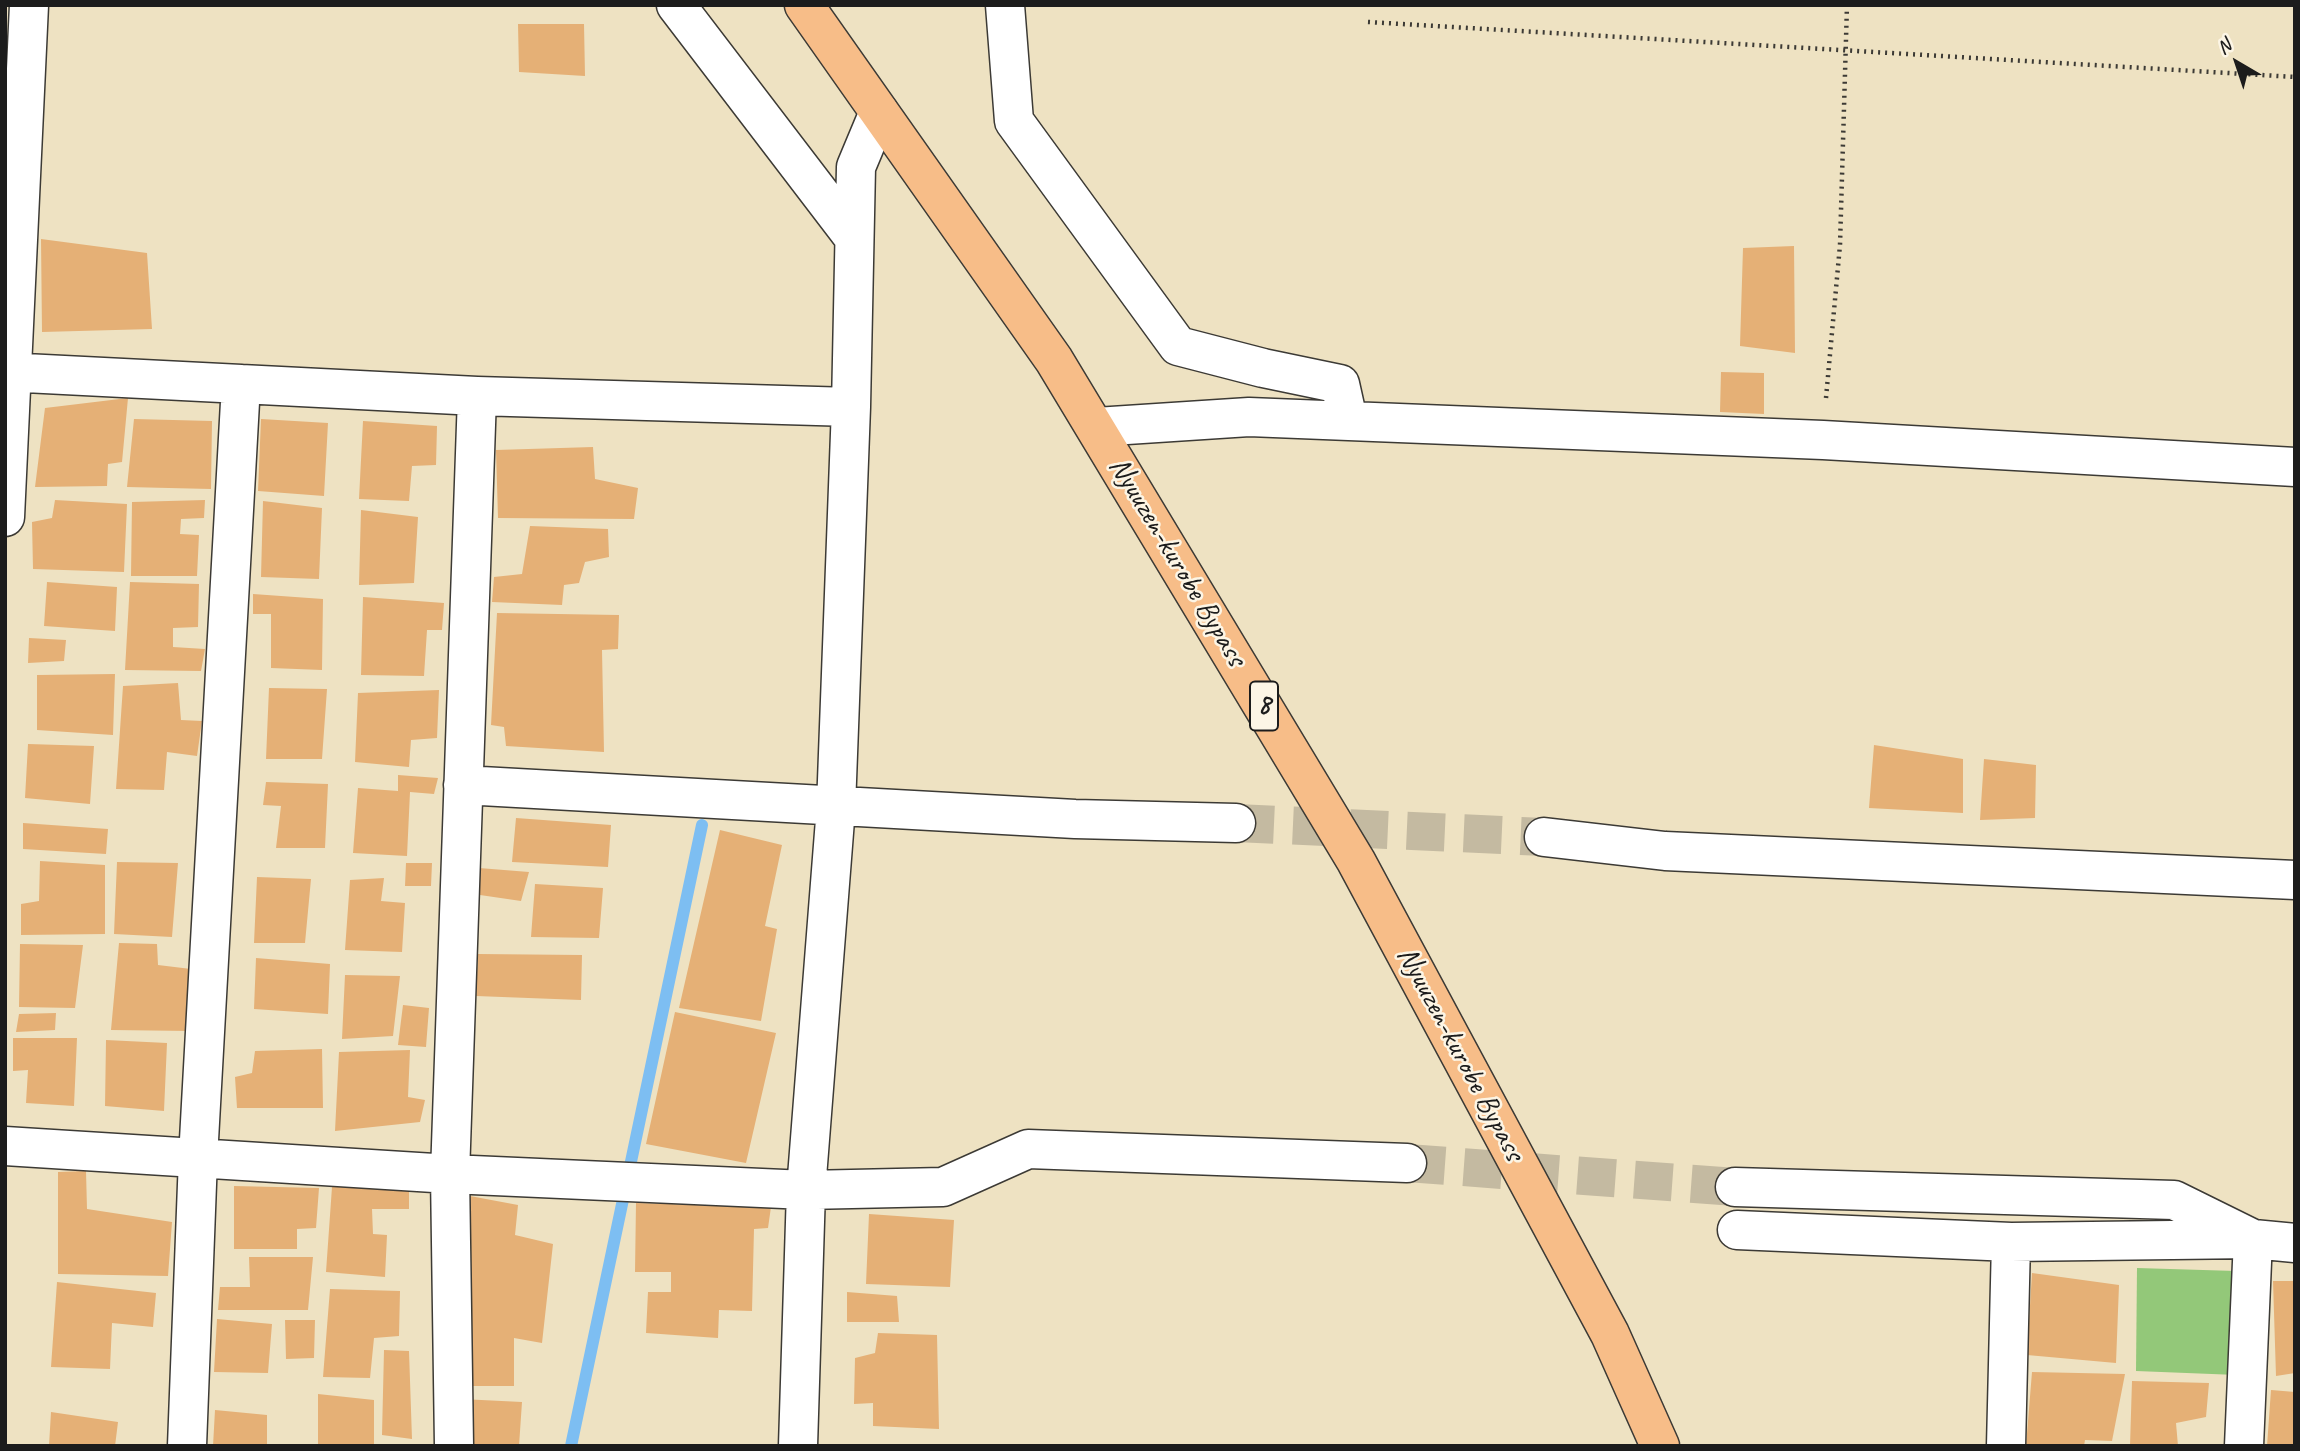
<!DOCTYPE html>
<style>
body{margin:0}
#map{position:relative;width:2300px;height:1451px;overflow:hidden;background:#eee2c2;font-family:Caveat,sans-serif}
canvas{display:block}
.frame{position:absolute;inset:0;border:7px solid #1c1c1c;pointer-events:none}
.north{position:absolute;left:2202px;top:28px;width:70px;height:70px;-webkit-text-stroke:5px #fcf5e5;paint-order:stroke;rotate:321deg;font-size:19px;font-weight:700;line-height:28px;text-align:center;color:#1c1c1c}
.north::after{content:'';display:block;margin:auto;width:24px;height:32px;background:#1c1c1c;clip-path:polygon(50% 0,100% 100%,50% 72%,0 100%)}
</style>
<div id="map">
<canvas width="2300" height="1451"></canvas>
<div class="frame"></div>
<div class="north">N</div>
</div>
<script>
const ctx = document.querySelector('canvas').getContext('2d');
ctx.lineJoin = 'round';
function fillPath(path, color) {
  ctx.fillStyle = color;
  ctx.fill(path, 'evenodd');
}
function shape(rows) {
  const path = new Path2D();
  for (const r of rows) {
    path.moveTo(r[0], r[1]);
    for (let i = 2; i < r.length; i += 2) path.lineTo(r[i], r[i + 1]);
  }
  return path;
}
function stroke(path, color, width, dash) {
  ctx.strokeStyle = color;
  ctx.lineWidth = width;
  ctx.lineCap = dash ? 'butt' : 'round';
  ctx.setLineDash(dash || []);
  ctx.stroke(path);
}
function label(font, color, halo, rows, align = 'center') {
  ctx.font = font + ' Caveat,sans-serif';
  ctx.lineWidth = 5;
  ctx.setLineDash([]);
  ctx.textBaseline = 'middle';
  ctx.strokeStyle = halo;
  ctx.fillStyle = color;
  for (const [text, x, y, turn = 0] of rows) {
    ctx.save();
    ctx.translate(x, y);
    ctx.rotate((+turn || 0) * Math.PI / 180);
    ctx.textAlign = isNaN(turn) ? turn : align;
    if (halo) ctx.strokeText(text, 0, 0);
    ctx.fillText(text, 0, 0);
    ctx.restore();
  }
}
fillPath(shape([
 [2137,1268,2236,1271,2237,1375,2136,1371]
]), '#93c879');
stroke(shape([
 [571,1446,702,825]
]), '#7dbef2', 12);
fillPath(shape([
 [518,24,584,24,585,76,519,72],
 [41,239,147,253,152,329,42,332],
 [1794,246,1795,353,1740,346,1743,248],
 [1721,372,1764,373,1764,414,1720,412],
 [128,398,122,462,108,464,107,486,35,487,45,408],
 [134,419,212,421,211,489,127,487],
 [261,419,328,423,324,496,258,491],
 [363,421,437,426,436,465,412,466,409,501,359,499],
 [593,447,595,479,638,488,634,519,498,518,496,450],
 [55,500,127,504,124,572,33,569,32,522,52,518],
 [205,500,204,518,181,519,180,534,199,535,197,576,131,576,132,502],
 [263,501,322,508,319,579,261,577],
 [361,510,418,517,414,583,359,585],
 [530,526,608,529,609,557,585,562,579,583,564,585,562,605,492,602,494,577,522,574],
 [47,582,117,587,115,631,44,626],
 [130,582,199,584,198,627,173,628,173,647,205,649,201,671,125,670],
 [253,594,323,599,322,670,271,668,271,614,253,614],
 [363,597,444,603,442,630,427,630,424,676,361,675],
 [497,613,619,615,618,649,602,650,604,752,506,746,504,727,491,725],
 [29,638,66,640,64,661,28,663],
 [115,674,113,735,37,730,37,675],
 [178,683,181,720,202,721,197,756,167,752,164,790,116,789,123,686],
 [269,688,327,689,322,759,266,759],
 [439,690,437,738,411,740,409,767,355,762,358,693],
 [28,744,94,746,90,804,25,798],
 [1874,745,1963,759,1963,813,1869,808],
 [1984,759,2036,765,2035,818,1980,820],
 [398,775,438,778,434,794,410,792,407,856,353,853,358,788,398,791],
 [266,782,328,784,325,848,276,848,281,806,263,805],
 [516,818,611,825,608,867,512,862],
 [23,823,108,829,106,854,23,849],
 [720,830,782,845,765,926,777,929,761,1021,679,1008],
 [40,861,105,865,105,934,21,935,21,904,39,901],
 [117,862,178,863,172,937,114,934],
 [406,863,432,863,431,886,405,886],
 [479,868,529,872,521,901,480,895],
 [257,877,311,879,305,943,254,943],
 [384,878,381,901,405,903,402,952,345,950,350,880],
 [535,884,603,888,599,938,531,937],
 [119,943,157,944,158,965,191,969,191,1031,111,1030],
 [20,944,83,945,75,1008,19,1007],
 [478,954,582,955,581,1000,476,996],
 [256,958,330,964,328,1014,254,1009],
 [345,975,400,976,393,1036,342,1039],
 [403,1005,429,1008,426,1047,398,1045],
 [675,1012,776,1033,746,1163,646,1144],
 [56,1013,55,1030,16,1032,19,1014],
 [13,1038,77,1038,74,1106,26,1103,28,1070,13,1071],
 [106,1040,167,1043,164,1111,105,1106],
 [322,1049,323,1108,237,1108,235,1077,252,1073,255,1051],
 [410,1050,408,1097,425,1100,420,1122,335,1131,339,1052],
 [86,1171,87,1209,172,1222,168,1276,58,1274,58,1172],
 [234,1186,319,1188,316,1228,297,1229,297,1249,234,1249],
 [332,1187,409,1187,409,1209,372,1209,373,1234,387,1235,385,1277,326,1272],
 [470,1196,518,1205,515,1235,553,1244,542,1343,514,1338,514,1386,463,1386],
 [636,1203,771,1207,768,1228,754,1229,752,1311,719,1310,718,1338,646,1333,648,1292,671,1292,671,1272,635,1272],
 [869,1214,954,1220,950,1287,866,1284],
 [249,1257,313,1257,308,1310,218,1310,220,1287,250,1287],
 [2032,1273,2119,1285,2116,1363,2027,1355],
 [2273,1281,2295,1281,2295,1373,2276,1376],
 [57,1282,156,1293,153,1327,112,1323,110,1369,51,1367],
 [330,1289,400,1291,399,1336,374,1338,370,1378,323,1377],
 [847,1292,897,1296,899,1322,847,1322],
 [217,1319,272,1324,268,1373,214,1372],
 [285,1320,315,1320,314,1358,286,1359],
 [878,1333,937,1335,939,1429,873,1426,873,1403,854,1404,855,1358,875,1353],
 [384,1350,409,1351,412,1439,382,1435],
 [2032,1372,2125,1374,2112,1441,2085,1440,2084,1446,2026,1446],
 [2132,1381,2209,1383,2206,1417,2176,1423,2178,1446,2130,1446],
 [2271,1390,2295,1392,2295,1446,2267,1446],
 [318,1394,374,1400,374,1446,318,1446],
 [461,1399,522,1402,519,1446,462,1446],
 [215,1410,267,1415,267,1446,213,1446],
 [51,1412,118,1422,115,1446,49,1446]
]), '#e5b076');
stroke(shape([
 [1236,823,1544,837],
 [1407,1163,1735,1187]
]), '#c4baa1', 38, [38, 19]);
const minor = shape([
 [676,5,854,238],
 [1005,5,1014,121,1178,346,1263,368,1340,384,1348,420],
 [5,372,477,396,851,407],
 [1096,427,1249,417,1823,440,2295,467],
 [5,517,29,5],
 [463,785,1075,819,1236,823],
 [1544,837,1665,851,2295,880],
 [5,1146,450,1174,477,396],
 [1735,1187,2174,1200,2253,1239,2295,1243],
 [1737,1230,2011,1242],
 [187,1446,198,1158,241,384],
 [454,1446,450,1174,806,1190,943,1187,1028,1149,1407,1163],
 [798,1446,806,1190,836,807,851,407,856,167,879,112],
 [2006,1446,2011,1242,2253,1239,2244,1446]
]);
const highway = shape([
 [804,5,1054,360,1356,861,1610,1334,1660,1446]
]);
stroke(minor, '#3c3a35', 41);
stroke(highway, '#3c3a35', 41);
stroke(shape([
 [1368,22,2295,77],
 [1826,398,1840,245,1847,5]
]), '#3c3a35', 4.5, [2, 5]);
stroke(minor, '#fff', 38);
stroke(highway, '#f7bd88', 38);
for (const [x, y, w] of [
 [1264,706,28]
]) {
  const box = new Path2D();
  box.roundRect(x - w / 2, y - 24.5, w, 49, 5);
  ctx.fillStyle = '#fcf5e5';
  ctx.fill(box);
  stroke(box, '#1c1c1c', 2);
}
label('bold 28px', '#1c1c1c', null, [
 ["8",1264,706]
]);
label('30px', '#1c1c1c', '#fcf5e5', [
 ["Nyuuzen-kurobe Bypass",1177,562,59],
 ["Nyuuzen-kurobe Bypass",1460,1054,62]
]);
</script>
